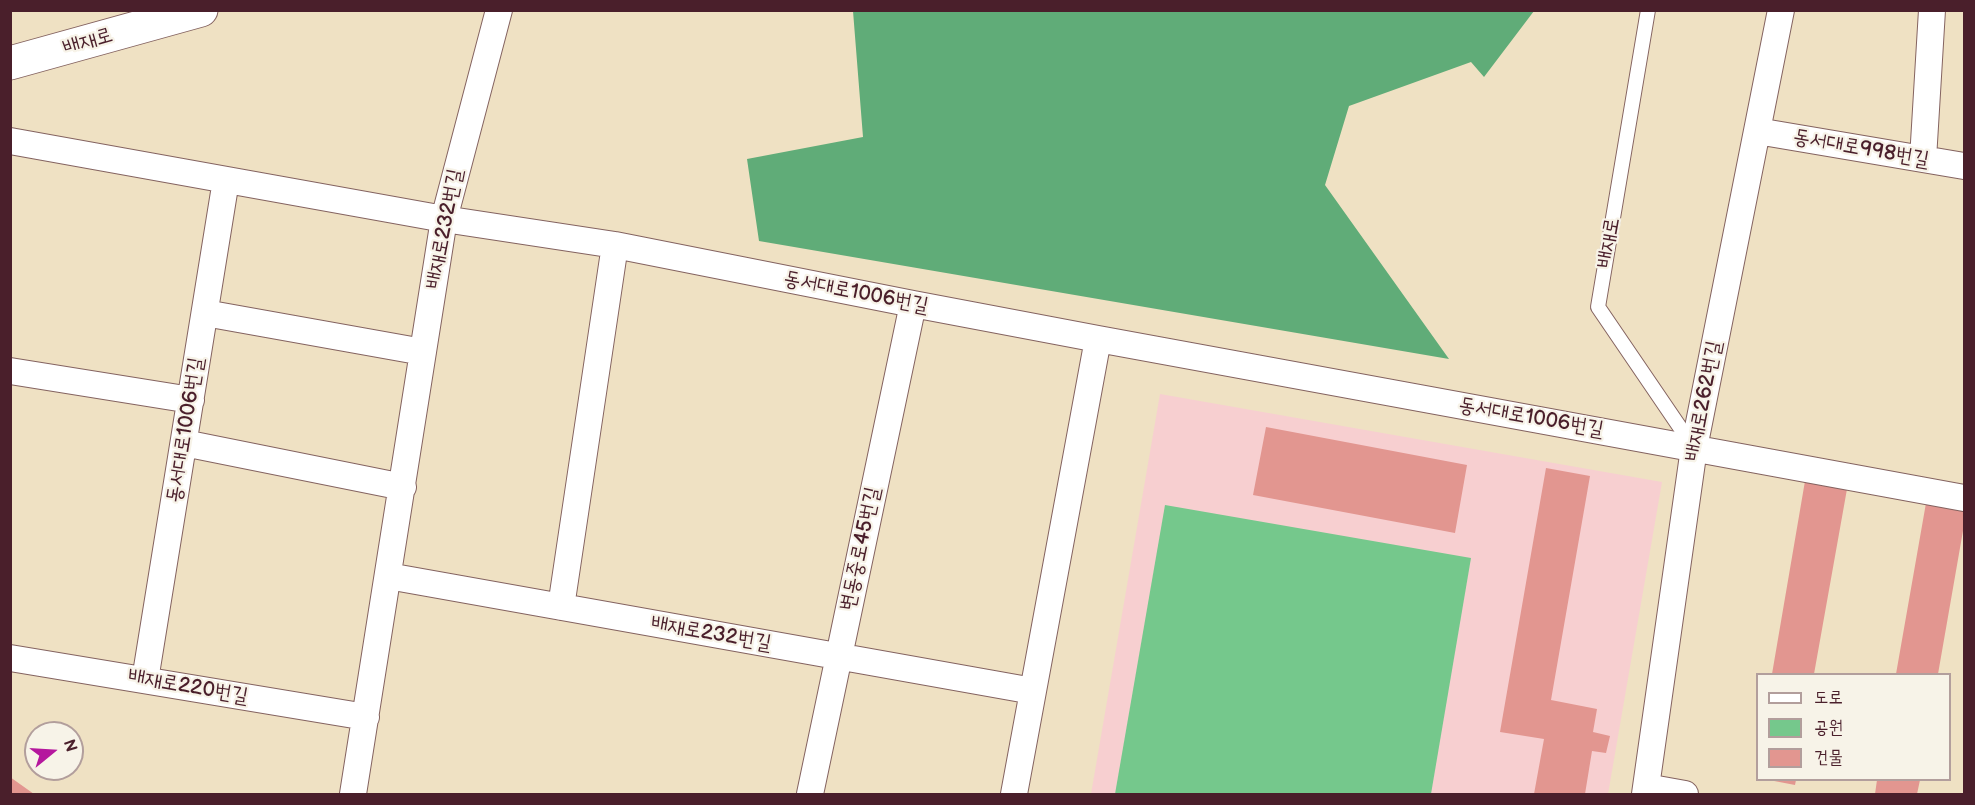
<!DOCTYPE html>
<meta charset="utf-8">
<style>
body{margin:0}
#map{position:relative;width:1975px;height:805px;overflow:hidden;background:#efe1c3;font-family:"Balsamiq Sans","Poor Story",sans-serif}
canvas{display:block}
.frame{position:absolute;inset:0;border:12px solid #4a1f2b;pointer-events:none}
.legend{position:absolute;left:1756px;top:673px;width:195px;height:108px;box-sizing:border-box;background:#f7f3e8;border:2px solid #b29e9c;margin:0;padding:8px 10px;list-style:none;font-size:18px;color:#4a1f2b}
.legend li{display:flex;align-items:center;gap:12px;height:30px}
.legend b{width:30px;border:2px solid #b29e9c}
.north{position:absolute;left:24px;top:721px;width:60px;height:60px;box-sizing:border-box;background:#f7f3e8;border:2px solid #b29e9c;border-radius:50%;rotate:72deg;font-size:16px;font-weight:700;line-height:24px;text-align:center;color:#4a1f2b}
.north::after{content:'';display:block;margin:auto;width:21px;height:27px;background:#b5179e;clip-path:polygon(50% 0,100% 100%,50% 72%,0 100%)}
</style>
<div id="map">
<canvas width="1975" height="805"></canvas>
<div class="frame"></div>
<ul class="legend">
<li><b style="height:8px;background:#fff"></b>도로</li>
<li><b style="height:16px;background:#75c88c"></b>공원</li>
<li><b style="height:16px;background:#e29690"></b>건물</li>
</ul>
<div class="north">N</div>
</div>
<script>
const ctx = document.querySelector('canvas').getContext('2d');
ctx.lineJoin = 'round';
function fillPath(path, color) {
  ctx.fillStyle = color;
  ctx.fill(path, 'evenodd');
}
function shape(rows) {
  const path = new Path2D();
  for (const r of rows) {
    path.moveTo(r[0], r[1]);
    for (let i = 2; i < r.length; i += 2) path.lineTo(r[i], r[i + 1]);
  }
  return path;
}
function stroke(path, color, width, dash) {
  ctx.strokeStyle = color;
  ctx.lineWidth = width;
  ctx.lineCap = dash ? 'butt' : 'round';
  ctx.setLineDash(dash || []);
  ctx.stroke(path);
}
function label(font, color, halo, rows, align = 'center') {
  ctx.font = font + ' "Balsamiq Sans","Poor Story",sans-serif';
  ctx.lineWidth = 4.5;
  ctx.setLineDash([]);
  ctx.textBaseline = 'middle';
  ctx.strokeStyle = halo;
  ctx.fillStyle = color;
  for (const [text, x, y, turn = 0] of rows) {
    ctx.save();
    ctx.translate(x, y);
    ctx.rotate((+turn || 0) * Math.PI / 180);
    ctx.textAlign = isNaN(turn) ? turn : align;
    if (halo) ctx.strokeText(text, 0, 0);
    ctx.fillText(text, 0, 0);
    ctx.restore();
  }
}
fillPath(shape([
 [1160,394,1662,482,1608,794,1091,794]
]), '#f7cfd0');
fillPath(shape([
 [1165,505,1471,558,1431,794,1115,794]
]), '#75c88c');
fillPath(shape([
 [853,11,1534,11,1484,77,1471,62,1349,106,1325,185,1449,359,759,241,747,159,863,137]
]), '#60ac78');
fillPath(shape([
 [1266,427,1467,465,1455,533,1253,495],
 [1546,468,1590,476,1551,700,1597,709,1593,732,1610,736,1606,753,1592,751,1585,794,1534,794,1544,739,1500,732],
 [1805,481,1847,489,1814,674,1772,674],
 [1926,503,1964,510,1964,525,1938,674,1896,674],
 [10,777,34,794,10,794],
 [1769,780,1796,780,1795,785],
 [1877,780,1920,780,1917,794,1875,794]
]), '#e29690');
const service = shape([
 [1648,10,1598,307,1694,448]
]);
const minor = shape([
 [1757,131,1964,166],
 [10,141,444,219,615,245,913,304,1098,339,1964,498],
 [1923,159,1932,10],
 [205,313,423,352],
 [10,371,191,400],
 [184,443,403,487],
 [388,576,1033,691],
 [561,607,615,245],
 [10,658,366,717],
 [145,680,226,180],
 [1646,787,1685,794],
 [353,794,444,219,499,10],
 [810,794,913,304],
 [1014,794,1098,339],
 [1645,794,1694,448,1781,10]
]);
const primary = shape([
 [10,63,201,10]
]);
stroke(service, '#846360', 16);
stroke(minor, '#846360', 28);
stroke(primary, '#846360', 35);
stroke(service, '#fff', 14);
stroke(minor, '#fff', 26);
stroke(primary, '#fff', 33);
label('21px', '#4a1f2b', '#f7f3e8', [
 ["배재로",88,42,-16],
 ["동서대로998번길",1861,149,10],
 ["배재로232번길",445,229,-79],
 ["배재로",1609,243,-80],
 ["동서대로1006번길",856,293,11],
 ["배재로262번길",1704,401,-79],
 ["동서대로1006번길",1531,418,10],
 ["동서대로1006번길",186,430,-81],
 ["변동중로45번길",861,549,-78],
 ["배재로232번길",711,634,10],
 ["배재로220번길",188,687,10]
]);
</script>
